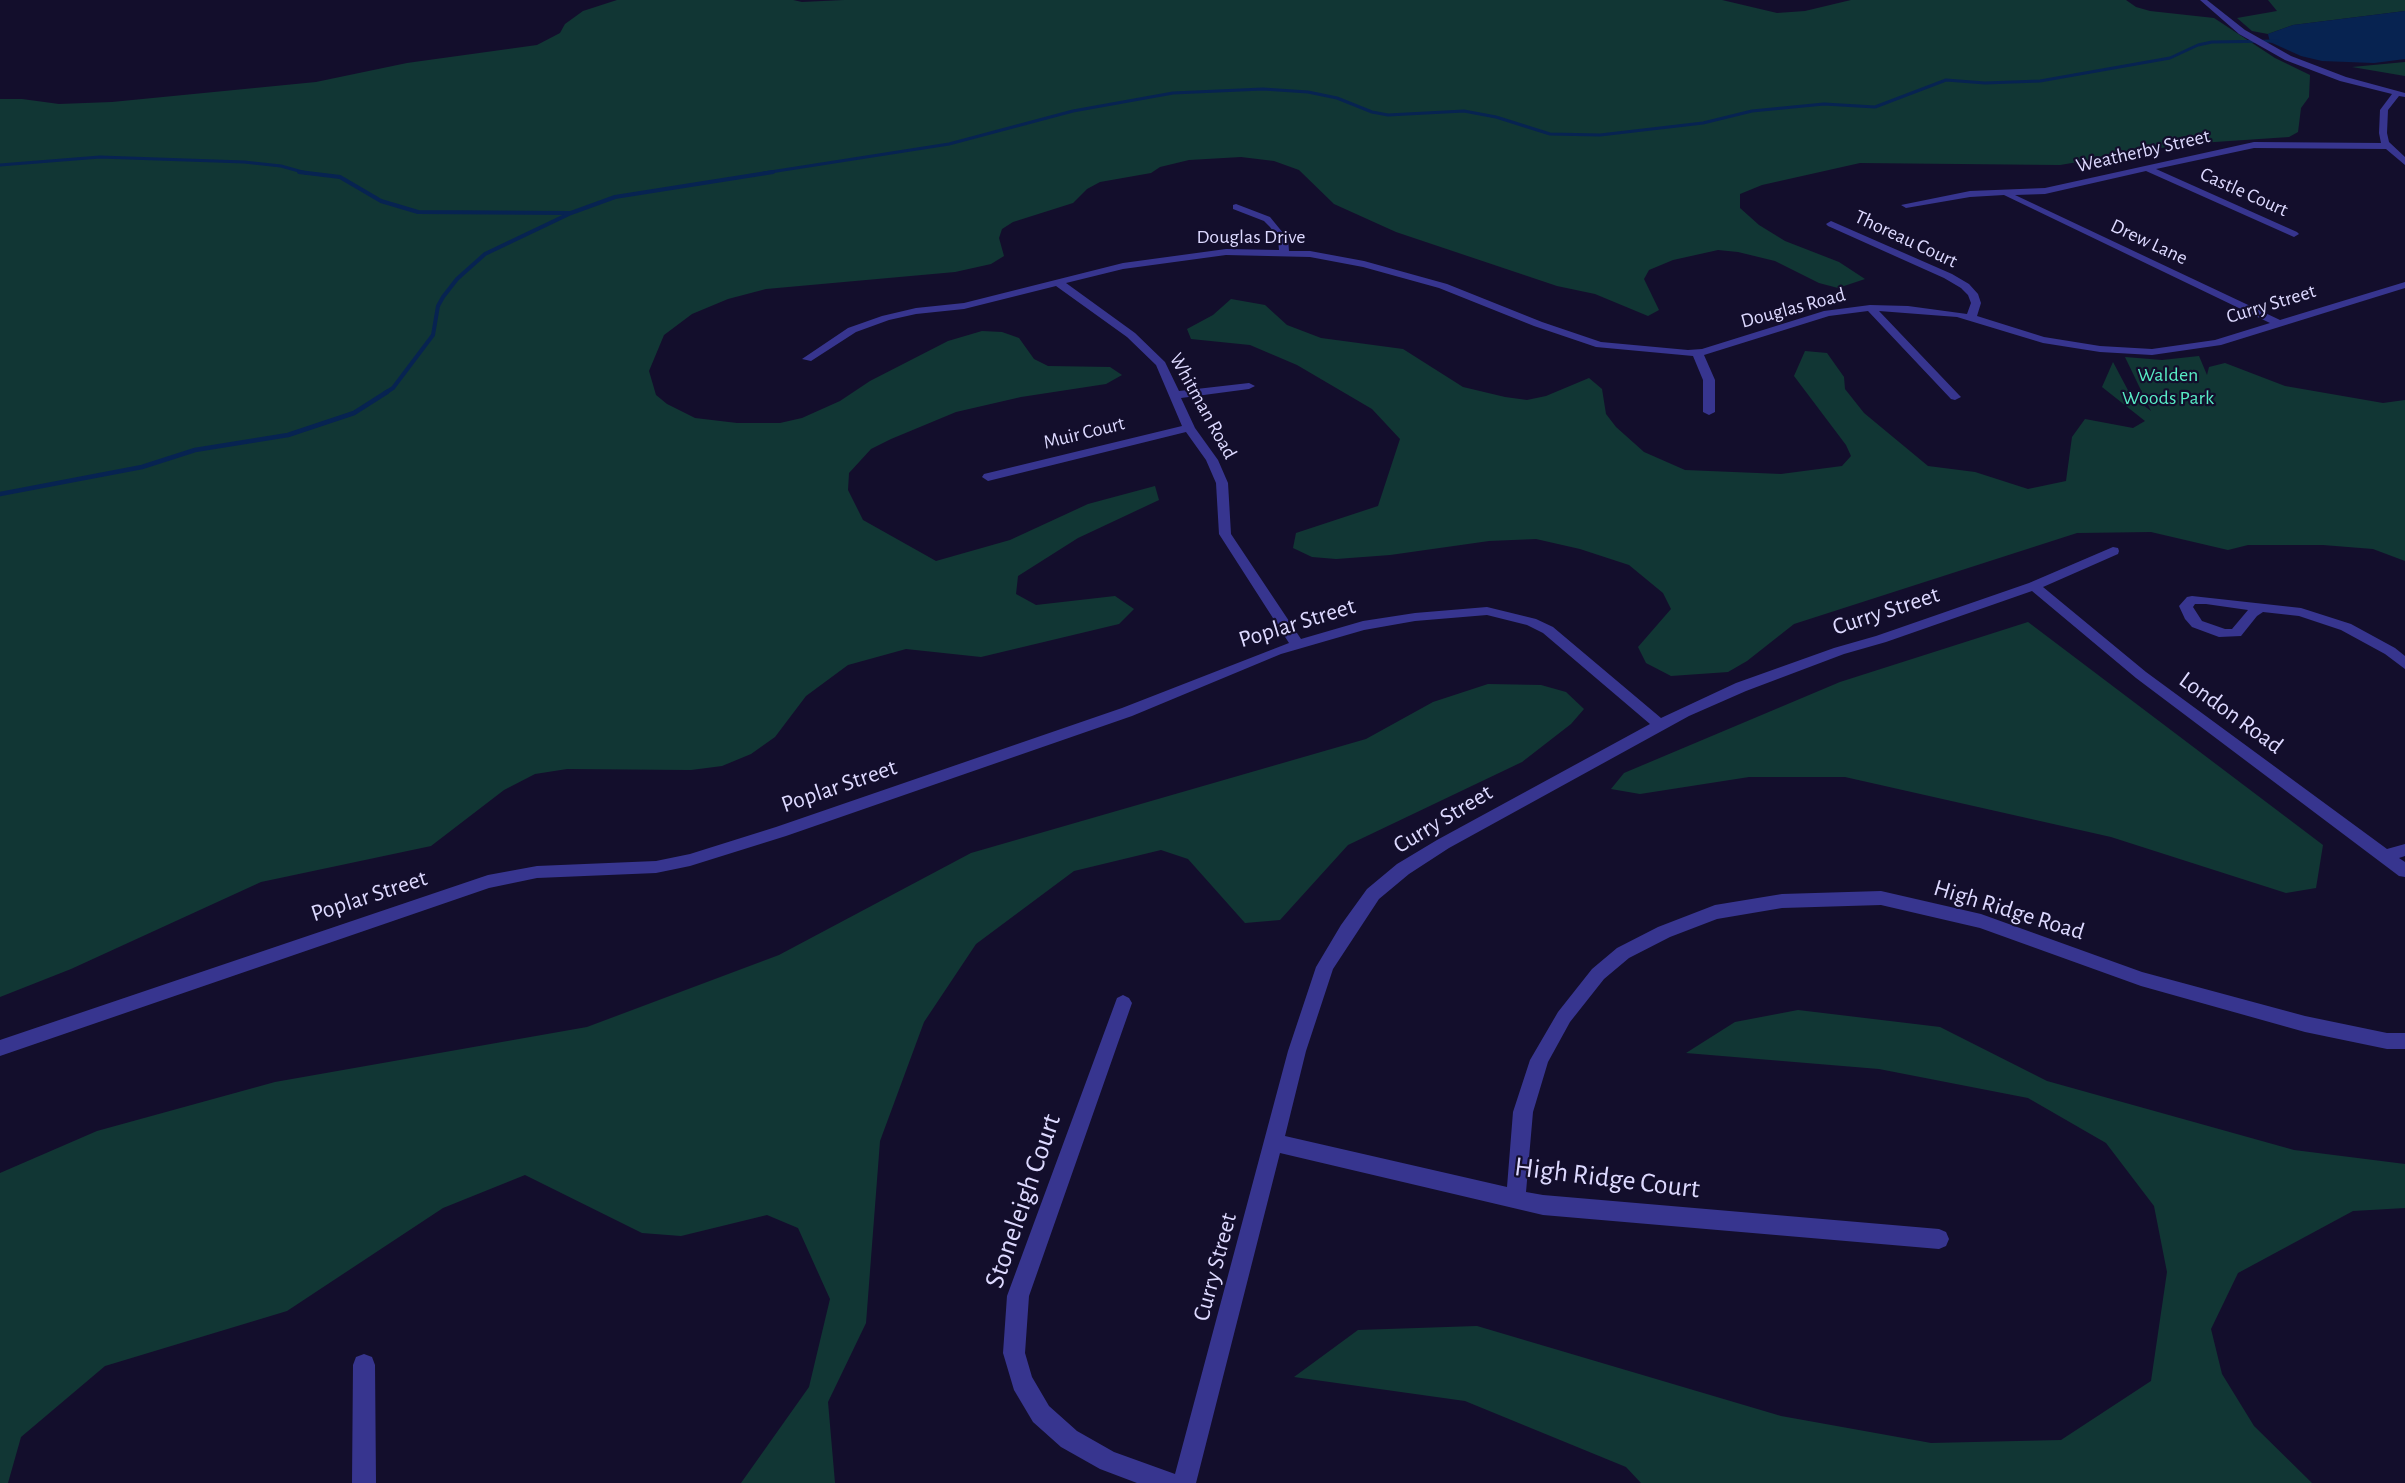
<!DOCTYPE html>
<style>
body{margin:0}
canvas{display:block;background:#130e2c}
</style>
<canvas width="2405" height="1483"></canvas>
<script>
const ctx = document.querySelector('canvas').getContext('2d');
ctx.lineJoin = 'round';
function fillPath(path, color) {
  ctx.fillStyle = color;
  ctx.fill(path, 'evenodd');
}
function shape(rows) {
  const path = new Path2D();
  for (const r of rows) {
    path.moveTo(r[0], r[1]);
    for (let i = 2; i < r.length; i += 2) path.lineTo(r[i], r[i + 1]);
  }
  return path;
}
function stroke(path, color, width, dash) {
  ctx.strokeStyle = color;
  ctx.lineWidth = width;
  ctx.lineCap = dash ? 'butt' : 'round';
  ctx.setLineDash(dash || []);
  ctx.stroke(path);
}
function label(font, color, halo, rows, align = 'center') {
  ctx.font = font + ' "Alegreya Sans",sans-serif';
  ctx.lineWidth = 4.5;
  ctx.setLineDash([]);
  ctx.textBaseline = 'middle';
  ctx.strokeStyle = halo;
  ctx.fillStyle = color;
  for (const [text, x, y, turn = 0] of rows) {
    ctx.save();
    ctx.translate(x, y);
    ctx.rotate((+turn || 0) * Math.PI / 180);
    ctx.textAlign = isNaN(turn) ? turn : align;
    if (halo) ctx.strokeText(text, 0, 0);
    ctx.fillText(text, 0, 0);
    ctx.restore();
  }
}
fillPath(shape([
 [617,0,793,0,802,2,844,0,1722,0,1777,13,1805,11,1851,0,2126,0,2136,7,2150,11,2214,18,2275,58,2310,75,2309,97,2301,108,2298,132,2289,137,2185,144,2060,165,1860,163,1762,185,1740,194,1740,208,1759,225,1785,241,1839,262,1865,279,1838,288,1819,283,1775,261,1738,252,1718,250,1673,260,1649,270,1644,279,1659,310,1648,316,1595,294,1557,286,1396,232,1334,204,1299,170,1274,161,1241,157,1189,160,1160,167,1151,173,1100,182,1087,189,1073,203,1013,222,1002,229,999,238,1004,256,991,264,955,272,766,289,728,299,692,314,664,335,649,371,656,395,667,404,695,418,737,423,780,423,802,418,840,401,870,381,948,341,982,331,1002,332,1019,338,1034,359,1048,366,1110,367,1122,375,1106,384,1021,397,956,412,891,439,871,449,849,473,848,490,863,520,936,561,1010,540,1088,504,1155,486,1159,500,1078,538,1018,576,1016,594,1036,605,1115,596,1134,609,1119,624,981,657,906,649,848,665,806,696,775,737,751,754,722,766,691,770,567,769,535,774,504,790,431,846,261,882,71,969,0,997,0,99,22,99,59,104,112,102,316,82,407,63,537,45,560,33,565,24,583,11],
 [2268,0,2405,0,2405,11,2293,25,2268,34,2252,31,2237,18,2277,11],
 [2405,62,2405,76,2352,67],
 [1231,299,1265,305,1287,325,1321,338,1403,349,1463,387,1505,397,1527,400,1546,396,1589,378,1602,389,1606,414,1616,427,1644,452,1685,470,1781,474,1842,466,1851,456,1846,445,1794,376,1805,351,1827,353,1844,377,1845,389,1864,413,1928,466,1975,472,2028,489,2066,481,2072,437,2085,419,2133,428,2145,421,2102,387,2113,362,2131,396,2151,411,2125,357,2162,360,2199,356,2207,375,2209,367,2225,363,2285,386,2383,403,2405,400,2405,561,2373,549,2323,545,2248,545,2228,550,2151,532,2077,533,1794,624,1747,661,1728,672,1671,676,1646,663,1638,647,1671,609,1663,593,1629,565,1580,549,1536,539,1489,541,1390,555,1336,559,1312,557,1293,548,1296,533,1378,506,1400,439,1372,409,1297,365,1250,345,1191,339,1187,329,1213,315],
 [2028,622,2323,845,2316,888,2286,893,2111,837,1845,777,1749,777,1640,794,1611,789,1624,773,1840,682],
 [1488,684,1541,685,1566,692,1584,709,1571,724,1522,762,1348,845,1280,920,1245,923,1188,859,1161,850,1074,871,976,944,924,1022,880,1141,866,1323,828,1402,835,1483,741,1483,809,1387,830,1299,798,1228,767,1215,681,1236,642,1233,525,1175,443,1208,287,1311,105,1366,21,1437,8,1483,0,1483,0,1173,97,1131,275,1082,587,1027,779,955,971,853,1366,739,1433,702],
 [1798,1010,1940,1027,2047,1081,2294,1150,2405,1164,2405,1208,2353,1211,2238,1273,2211,1329,2222,1374,2254,1426,2312,1483,1641,1483,1626,1467,1465,1401,1294,1377,1358,1330,1477,1326,1781,1416,1931,1443,2061,1440,2151,1381,2167,1272,2154,1206,2106,1143,2028,1098,1879,1069,1686,1053,1735,1022]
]), '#113634');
fillPath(shape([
 [2405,11,2405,59,2374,63,2322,61,2301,56,2270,42,2268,34,2293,25]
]), '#072351');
stroke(shape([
 [0,165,100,157,244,162,281,166,306,173],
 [764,173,949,144,1073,111,1173,93,1263,89,1308,92,1337,98,1372,112,1388,115,1464,111,1496,117,1550,134,1600,135,1703,123,1752,111,1824,104,1875,107,1946,80,1985,83,2040,81,2170,58,2198,45,2212,42,2277,41]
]), '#072351', 3);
stroke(shape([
 [299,172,340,177,381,201,418,212,569,213],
 [385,393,393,388,433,335,438,306,443,297,457,279,485,254,571,213,615,197,773,172]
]), '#072351', 4);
stroke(shape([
 [0,494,142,467,195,450,288,435,354,413,387,392]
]), '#072351', 4.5);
fillPath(shape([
 [2200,0,2207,0,2245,30,2291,56,2346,77,2405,93,2405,97,2399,96,2388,110,2387,133,2389,142,2405,157,2405,165,2386,149,2254,148,2156,169,2297,232,2299,234,2294,237,2146,171,2045,194,2015,195,2280,320,2405,282,2405,288,2221,345,2152,355,2100,352,2043,343,1957,317,1879,311,1959,395,1961,397,1955,400,1951,399,1868,311,1829,316,1704,355,1715,380,1715,412,1709,415,1703,412,1703,380,1693,356,1596,347,1534,326,1439,288,1363,267,1310,257,1226,255,1123,269,1066,283,1135,333,1165,362,1179,391,1249,383,1255,386,1249,389,1181,398,1195,428,1218,460,1228,483,1231,534,1301,639,1363,621,1415,613,1487,607,1536,619,1553,627,1661,718,1736,683,1834,648,1876,636,2029,583,2113,547,2118,548,2119,551,2118,554,2043,587,2146,672,2387,849,2405,844,2405,856,2399,858,2405,862,2405,877,2399,876,2136,678,2032,591,1886,642,1844,654,1746,691,1689,716,1449,848,1409,874,1379,899,1333,969,1306,1051,1285,1136,1507,1187,1513,1112,1530,1060,1558,1012,1592,969,1617,948,1658,927,1715,905,1782,894,1881,891,1981,914,2142,972,2305,1016,2387,1033,2405,1033,2405,1049,2387,1049,2305,1032,2141,986,1980,928,1881,905,1782,908,1717,919,1670,937,1629,958,1604,979,1570,1022,1548,1062,1533,1112,1526,1192,1543,1195,1939,1229,1946,1232,1949,1239,1946,1246,1939,1249,1543,1215,1280,1153,1196,1483,1137,1483,1100,1469,1061,1447,1033,1422,1014,1390,1003,1353,1007,1296,1117,998,1123,995,1129,998,1132,1003,1029,1296,1025,1353,1032,1377,1049,1406,1077,1431,1114,1452,1175,1474,1288,1051,1316,967,1341,925,1367,889,1397,864,1437,840,1650,724,1543,633,1527,625,1487,615,1415,621,1364,630,1281,654,1132,716,786,836,690,866,656,873,537,878,489,888,0,1056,0,1040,488,875,537,866,656,861,690,854,776,827,1122,708,1289,643,1219,534,1216,483,1206,460,1186,432,988,481,982,477,984,474,1182,426,1156,365,1127,337,1056,286,964,309,916,314,889,320,856,332,811,361,802,359,848,328,882,316,916,308,964,303,1123,263,1226,249,1279,250,1278,239,1270,227,1264,221,1233,209,1233,205,1236,204,1270,217,1288,239,1289,251,1310,251,1364,261,1447,284,1542,322,1601,342,1688,350,1702,349,1824,311,1870,305,1908,306,1967,314,1971,303,1968,295,1961,288,1944,278,1828,226,1826,224,1831,221,1952,274,1969,284,1978,294,1981,303,1977,316,2044,337,2100,346,2152,349,2215,340,2270,323,2004,195,1970,197,1906,208,1901,205,1970,191,2045,188,2254,142,2381,143,2379,133,2380,110,2392,94,2340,81,2285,60,2239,34,2200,0],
 [2192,596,2301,608,2351,624,2395,648,2405,656,2405,669,2385,654,2341,630,2299,616,2263,612,2257,616,2241,636,2219,637,2192,627,2185,619,2179,606,2187,597,2192,596],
 [2195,604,2206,604,2248,610,2232,629,2225,629,2202,621,2193,607,2195,604],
 [364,1354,372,1357,375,1365,376,1483,352,1483,353,1365,356,1357,364,1354]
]), '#37358f');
label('20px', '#ddd9ff', '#130e2c', [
 ["Weatherby Street",2143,151,-13],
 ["Castle Court",2244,192,24],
 ["Douglas Drive",1251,237],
 ["Thoreau Court",1906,239,25],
 ["Drew Lane",2149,242,25],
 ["Curry Street",2271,304,-17],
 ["Douglas Road",1793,308,-15],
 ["Whitman Road",1203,406,61],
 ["Muir Court",1084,433,-14]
]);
label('20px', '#58ecc5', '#130e2c', [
 ["Walden",2168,375],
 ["Woods Park",2168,398]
]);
label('24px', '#ddd9ff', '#130e2c', [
 ["Curry Street",1886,611,-18],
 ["Poplar Street",1297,623,-17],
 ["London Road",2231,713,36],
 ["Poplar Street",839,786,-19],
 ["Curry Street",1443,819,-31],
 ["Poplar Street",369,896,-18],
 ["High Ridge Road",2009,910,17],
 ["Curry Street",1215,1267,-75]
]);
label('28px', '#ddd9ff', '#130e2c', [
 ["High Ridge Court",1607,1178,7],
 ["Stoneleigh Court",1023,1201,-71]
]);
</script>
